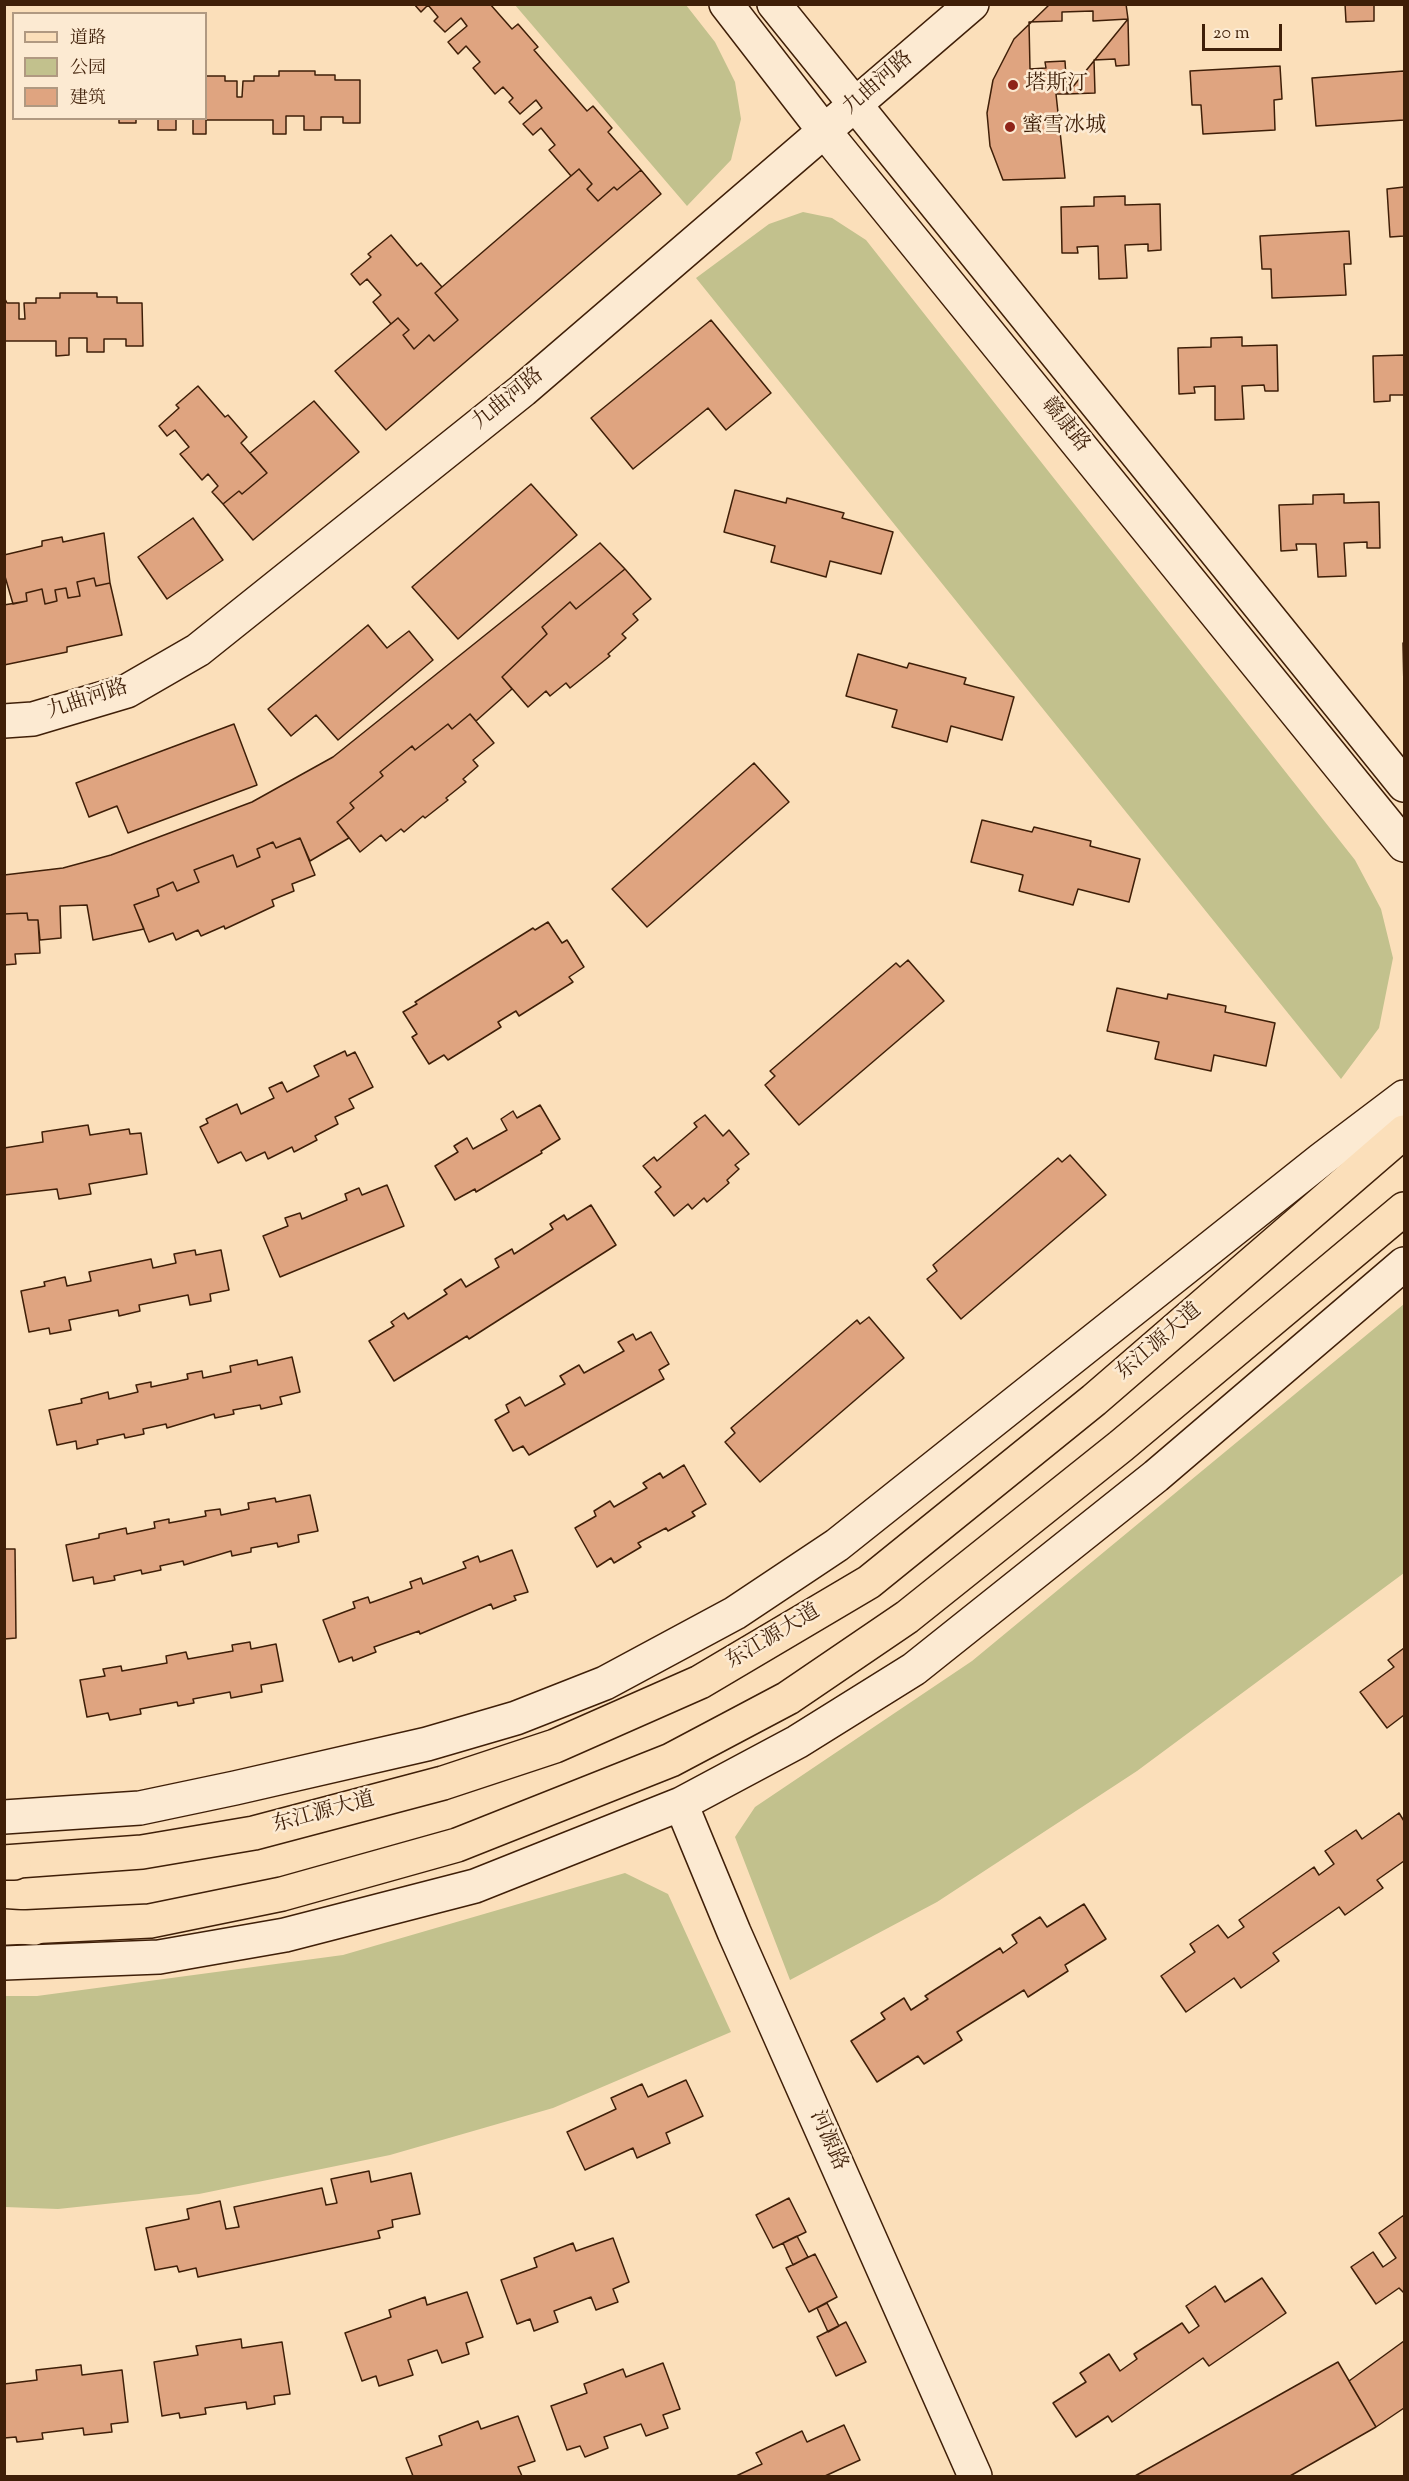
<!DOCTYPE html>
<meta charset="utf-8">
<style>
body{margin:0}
#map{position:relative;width:1409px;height:2481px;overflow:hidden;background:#fbdfba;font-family:"Sorts Mill Goudy","Noto Serif SC",serif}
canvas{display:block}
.frame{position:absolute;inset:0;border:6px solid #3f1f08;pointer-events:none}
.legend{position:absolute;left:12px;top:12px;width:195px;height:108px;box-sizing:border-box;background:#fcead2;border:2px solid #b09981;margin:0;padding:8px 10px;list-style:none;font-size:18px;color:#3f1f08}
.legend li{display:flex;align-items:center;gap:12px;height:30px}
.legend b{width:30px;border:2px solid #b09981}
.scale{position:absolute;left:1202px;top:24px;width:80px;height:27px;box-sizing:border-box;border:3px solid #3f1f08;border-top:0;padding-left:8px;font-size:18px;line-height:21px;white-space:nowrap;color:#3f1f08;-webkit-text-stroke:4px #fcead2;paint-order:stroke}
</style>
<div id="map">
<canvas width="1409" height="2481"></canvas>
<div class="frame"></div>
<ul class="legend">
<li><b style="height:8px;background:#fbdfba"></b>道路</li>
<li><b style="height:16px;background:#c2c18d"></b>公园</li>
<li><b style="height:16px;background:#dfa480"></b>建筑</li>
</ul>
<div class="scale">20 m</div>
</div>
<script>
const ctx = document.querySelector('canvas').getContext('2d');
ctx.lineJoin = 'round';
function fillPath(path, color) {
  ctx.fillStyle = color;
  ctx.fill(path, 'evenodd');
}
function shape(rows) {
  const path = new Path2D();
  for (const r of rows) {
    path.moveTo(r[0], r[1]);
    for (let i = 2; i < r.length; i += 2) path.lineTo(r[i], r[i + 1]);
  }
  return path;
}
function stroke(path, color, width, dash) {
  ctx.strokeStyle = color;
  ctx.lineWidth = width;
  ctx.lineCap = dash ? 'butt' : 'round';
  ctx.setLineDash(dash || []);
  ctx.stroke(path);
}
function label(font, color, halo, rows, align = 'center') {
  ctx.font = font + ' "Sorts Mill Goudy","Noto Serif SC",serif';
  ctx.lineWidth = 5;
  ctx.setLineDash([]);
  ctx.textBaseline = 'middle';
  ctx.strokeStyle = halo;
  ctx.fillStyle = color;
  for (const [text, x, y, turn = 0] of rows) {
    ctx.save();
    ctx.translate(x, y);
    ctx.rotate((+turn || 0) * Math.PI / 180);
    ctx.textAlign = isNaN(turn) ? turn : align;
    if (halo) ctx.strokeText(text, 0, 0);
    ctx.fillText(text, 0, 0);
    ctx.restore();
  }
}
fillPath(shape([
 [515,5,686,5,715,42,735,82,741,119,731,160,687,206],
 [803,212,832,218,866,240,1355,860,1381,909,1393,958,1379,1028,1341,1079,696,278,769,224],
 [1404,1304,1404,1573,1137,1771,937,1902,790,1980,735,1837,755,1807,972,1661],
 [625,1873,668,1894,731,2032,553,2108,390,2155,199,2194,58,2209,5,2207,5,1996,37,1996,343,1955]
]), '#c2c18d');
const building = shape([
 [414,4,490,4,512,29,518,24,538,47,534,50,587,111,593,106,612,128,608,132,641,170,617,190,614,187,598,201,587,189,592,184,579,169,571,176,549,150,555,145,541,128,533,135,523,124,542,108,536,100,520,114,509,102,513,98,503,87,495,94,473,68,480,62,466,46,458,54,448,42,467,26,461,18,445,32,434,21,438,17,428,5,421,12,414,4],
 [1050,4,1126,4,1128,19,1067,94,1056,94,1065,178,1003,180,990,146,987,113,993,80,1014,39,1050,4],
 [1345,4,1374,4,1374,21,1346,22,1345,4],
 [1093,11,1093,21,1128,19,1129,65,1116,66,1115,59,1094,60,1095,93,1067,94,1065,61,1045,62,1046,68,1030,69,1029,22,1062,21,1062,12,1093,11],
 [1280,66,1282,99,1274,100,1275,130,1203,134,1201,105,1192,105,1190,71,1280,66],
 [279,71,315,71,315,75,335,75,335,80,360,80,360,123,343,123,343,117,321,117,321,130,304,130,304,116,286,116,286,134,273,134,273,120,206,120,206,134,193,134,193,118,206,118,206,76,225,76,225,81,237,81,237,97,242,97,243,81,254,81,254,76,279,76,279,71],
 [1404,71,1404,120,1316,126,1312,78,1404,71],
 [119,118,136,118,136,123,119,123,119,118],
 [158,118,176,118,176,130,158,130,158,118],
 [579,169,592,184,587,189,598,201,614,187,617,190,641,170,661,194,386,430,335,371,398,318,409,330,403,335,414,349,429,335,434,341,458,320,435,293,579,169],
 [1404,187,1404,236,1390,237,1387,189,1404,187],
 [1125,196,1125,205,1160,204,1161,250,1148,251,1148,244,1125,245,1127,278,1099,279,1098,246,1077,247,1078,253,1062,253,1061,207,1094,206,1094,197,1125,196],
 [1349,231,1351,264,1344,264,1346,295,1272,298,1271,269,1262,269,1260,236,1349,231],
 [391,235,417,266,421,263,442,287,435,293,458,320,434,341,429,335,414,349,403,335,409,330,398,318,391,324,373,302,381,295,367,279,360,285,351,274,371,257,368,254,391,235],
 [60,293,97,293,97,297,117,297,117,303,142,303,143,346,126,346,126,339,104,339,104,352,87,352,87,338,69,338,69,355,56,356,56,341,4,341,4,297,7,303,19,303,19,319,25,319,24,303,36,303,36,298,60,298,60,293],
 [711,320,771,393,726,430,708,408,633,469,591,418,711,320],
 [1242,337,1242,346,1277,345,1278,391,1265,391,1264,385,1242,386,1244,419,1215,420,1215,386,1194,387,1195,393,1179,394,1178,348,1211,347,1211,338,1242,337],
 [1404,355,1404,395,1390,395,1390,401,1374,402,1373,356,1404,355],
 [198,386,225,417,228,415,247,437,241,443,267,473,242,494,239,491,223,504,212,492,218,486,208,474,202,480,180,454,189,447,175,430,167,436,159,426,179,408,176,405,198,386],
 [314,401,359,452,253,540,223,504,239,491,242,494,267,473,250,453,314,401],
 [531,484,577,535,458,639,412,587,531,484],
 [735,490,786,503,787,498,844,513,842,518,893,532,881,574,830,561,826,577,771,562,775,546,724,532,735,490],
 [1344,494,1344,503,1379,502,1380,548,1367,548,1367,542,1344,543,1346,576,1318,577,1316,544,1296,544,1297,550,1281,551,1279,505,1313,504,1313,495,1344,494],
 [193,518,223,560,167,599,138,557,193,518],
 [104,533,110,583,96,586,94,578,77,582,80,596,68,598,66,588,55,590,57,601,45,604,42,589,26,593,27,601,13,604,4,573,4,555,42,546,42,541,62,537,63,542,104,533],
 [600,543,625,569,576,609,570,602,542,627,547,634,502,677,512,689,476,721,470,714,452,729,448,724,415,750,412,746,380,772,383,776,350,803,354,808,337,822,349,838,310,861,300,838,276,848,273,842,257,849,260,857,237,867,233,855,194,870,199,882,177,891,173,882,157,889,159,896,134,905,144,929,93,940,87,905,60,906,61,938,40,940,38,920,28,920,27,913,4,914,4,875,63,868,111,855,252,802,333,757,600,543],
 [625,569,651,599,633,614,638,620,622,634,626,638,608,654,610,656,570,688,566,683,550,696,546,691,528,707,502,677,547,634,542,627,570,602,576,609,625,569],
 [94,578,96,586,110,583,122,635,67,647,67,652,4,665,4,605,27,601,26,593,42,589,45,604,57,601,55,590,66,588,68,598,80,596,77,582,94,578],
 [368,625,387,648,409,631,433,660,338,740,316,715,291,736,268,709,368,625],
 [1403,643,1404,643,1404,689,1403,643],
 [858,654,907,668,909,663,966,678,964,684,1014,697,1002,740,951,726,947,742,892,727,897,710,846,696,858,654],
 [470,714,494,743,473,760,478,766,463,779,466,782,446,798,448,800,425,818,423,816,404,832,401,829,386,841,381,835,360,852,337,822,354,808,350,803,383,776,380,772,412,746,415,750,448,724,452,729,470,714],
 [234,724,257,785,128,833,117,806,89,817,76,783,234,724],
 [754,763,789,802,647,927,612,889,754,763],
 [982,820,1032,832,1034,827,1091,841,1090,846,1140,859,1129,902,1078,889,1073,905,1019,891,1023,875,971,862,982,820],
 [300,838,315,875,292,884,294,891,272,900,274,906,225,929,224,926,201,936,198,930,176,940,173,933,149,942,134,905,159,896,157,889,173,882,177,891,199,882,194,870,233,855,237,867,260,857,257,849,273,842,276,848,300,838],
 [27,913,28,920,38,920,40,953,15,954,16,964,4,965,4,914,27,913],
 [548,922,562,943,567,940,584,967,569,977,573,982,519,1016,516,1011,498,1022,501,1027,448,1060,444,1055,429,1064,412,1037,417,1034,403,1012,417,1004,415,1002,533,928,535,930,548,922],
 [908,960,944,1001,799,1125,765,1085,775,1076,770,1071,896,963,900,967,908,960],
 [1117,988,1167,999,1168,994,1226,1006,1225,1012,1275,1023,1266,1066,1214,1055,1211,1071,1155,1059,1159,1042,1107,1031,1117,988],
 [345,1051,347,1056,355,1052,373,1087,349,1099,354,1108,335,1117,338,1124,315,1136,317,1140,294,1152,292,1147,268,1159,265,1152,246,1161,241,1152,218,1163,200,1127,208,1123,206,1119,237,1104,241,1114,274,1098,269,1088,282,1082,287,1092,319,1076,314,1066,345,1051],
 [540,1105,560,1139,541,1151,542,1153,476,1192,475,1189,455,1200,435,1166,458,1152,454,1146,467,1138,473,1149,507,1130,501,1119,513,1111,517,1118,540,1105],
 [705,1115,723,1136,729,1130,749,1154,735,1165,739,1169,727,1180,729,1183,707,1202,704,1198,692,1209,688,1204,674,1216,655,1192,661,1187,643,1166,654,1157,657,1161,697,1127,694,1123,705,1115],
 [88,1125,90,1135,129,1129,130,1134,141,1133,147,1174,89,1184,91,1194,59,1199,57,1189,4,1195,4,1148,43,1142,42,1132,88,1125],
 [1070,1155,1106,1195,961,1319,927,1279,937,1271,933,1265,1058,1158,1062,1162,1070,1155],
 [387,1185,404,1226,280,1277,263,1236,288,1226,285,1218,300,1213,302,1219,347,1200,345,1194,359,1188,362,1195,387,1185],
 [591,1205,616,1245,469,1339,467,1336,394,1381,369,1341,394,1326,391,1322,404,1313,408,1319,447,1294,444,1290,461,1279,466,1287,499,1267,495,1259,512,1249,514,1254,553,1229,550,1224,564,1215,567,1220,591,1205],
 [195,1250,196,1255,221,1250,229,1290,210,1294,211,1301,190,1305,188,1295,139,1305,140,1311,119,1316,118,1310,69,1320,71,1330,50,1334,49,1328,29,1332,21,1291,45,1286,44,1282,65,1277,67,1286,91,1281,89,1272,151,1259,153,1268,176,1263,174,1254,195,1250],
 [869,1317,904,1358,760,1482,725,1442,735,1433,731,1428,857,1320,860,1324,869,1317],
 [651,1332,669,1364,659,1370,664,1379,529,1455,523,1446,513,1451,495,1420,509,1412,506,1405,520,1397,525,1406,565,1384,560,1376,579,1365,584,1373,624,1351,618,1342,633,1334,636,1340,651,1332],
 [292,1357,300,1392,280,1397,282,1404,261,1409,260,1405,233,1410,234,1414,215,1418,214,1414,167,1428,166,1424,143,1429,144,1434,125,1438,124,1434,97,1440,98,1444,77,1449,76,1441,57,1445,49,1410,82,1403,81,1399,108,1392,109,1399,138,1392,136,1385,151,1382,151,1387,188,1379,187,1374,202,1371,203,1378,231,1372,230,1366,257,1360,258,1365,292,1357],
 [684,1465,706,1504,692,1512,695,1516,668,1531,666,1528,638,1543,641,1547,614,1563,611,1558,597,1567,575,1528,596,1516,594,1511,610,1501,614,1507,647,1488,643,1483,660,1473,663,1478,684,1465],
 [310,1495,318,1531,298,1535,299,1542,278,1547,277,1543,251,1548,251,1552,232,1556,231,1551,184,1565,183,1561,160,1566,161,1570,142,1574,141,1570,114,1576,115,1580,94,1584,93,1577,73,1581,66,1545,99,1538,99,1534,126,1528,127,1534,155,1528,154,1522,169,1519,169,1523,206,1516,205,1511,220,1509,221,1515,249,1509,248,1503,275,1498,276,1502,310,1495],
 [4,1535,5,1549,15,1549,16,1638,4,1639,4,1535],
 [512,1550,528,1592,514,1596,516,1600,493,1609,491,1604,420,1634,419,1631,374,1647,376,1652,353,1661,352,1657,339,1662,323,1620,355,1608,353,1602,368,1597,370,1603,412,1588,410,1582,421,1578,423,1584,466,1568,463,1562,478,1556,480,1562,512,1550],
 [250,1642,251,1649,276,1644,283,1681,261,1685,262,1692,231,1698,230,1692,193,1699,194,1703,178,1706,177,1702,140,1709,141,1714,110,1720,108,1713,87,1717,80,1680,105,1676,103,1669,121,1666,122,1671,167,1663,166,1656,186,1652,188,1659,233,1651,232,1645,250,1642],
 [1404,1648,1404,1715,1387,1728,1360,1692,1394,1667,1388,1660,1404,1648],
 [1399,1813,1404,1821,1404,1861,1377,1880,1383,1888,1345,1915,1339,1907,1273,1953,1279,1961,1241,1988,1234,1978,1186,2012,1161,1976,1195,1952,1190,1944,1218,1925,1228,1938,1244,1927,1239,1920,1314,1867,1319,1875,1334,1864,1325,1851,1356,1830,1362,1839,1399,1813],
 [1084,1904,1106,1939,1065,1965,1068,1971,1028,1997,1024,1990,957,2032,962,2040,924,2064,918,2056,877,2082,851,2041,885,2019,881,2013,904,1998,911,2010,928,1999,925,1996,1000,1948,1003,1953,1017,1943,1012,1935,1040,1917,1047,1927,1084,1904],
 [686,2080,703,2116,666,2133,670,2143,637,2158,633,2148,585,2170,567,2132,616,2109,611,2098,642,2084,648,2097,686,2080],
 [369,2171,371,2182,411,2173,420,2214,392,2220,393,2227,378,2231,380,2238,198,2277,196,2268,179,2272,177,2266,155,2270,146,2228,189,2219,187,2209,220,2201,226,2229,239,2227,234,2207,322,2188,326,2205,337,2203,331,2179,369,2171],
 [789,2198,806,2232,773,2248,756,2215,789,2198],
 [1404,2215,1404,2293,1399,2288,1376,2304,1351,2267,1373,2252,1383,2267,1396,2258,1379,2233,1404,2215],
 [797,2236,808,2257,793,2265,783,2243,797,2236],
 [613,2238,629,2282,613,2289,618,2302,596,2310,591,2297,554,2311,558,2322,534,2331,530,2319,517,2324,501,2280,537,2267,534,2258,573,2243,576,2251,613,2238],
 [815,2254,837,2297,809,2312,786,2268,815,2254],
 [1262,2278,1286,2313,1209,2366,1203,2358,1112,2422,1108,2416,1076,2437,1053,2403,1086,2382,1080,2373,1109,2354,1120,2371,1137,2359,1134,2354,1182,2323,1189,2333,1199,2326,1186,2306,1215,2286,1225,2302,1262,2278],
 [467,2292,483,2337,466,2343,469,2354,442,2363,437,2350,408,2360,413,2375,379,2386,376,2376,362,2381,345,2333,391,2317,389,2310,425,2297,427,2305,467,2292],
 [827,2303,839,2326,828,2332,817,2308,827,2303],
 [846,2322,866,2362,836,2376,817,2337,846,2322],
 [241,2339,242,2348,282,2342,290,2394,274,2396,275,2404,247,2409,246,2402,205,2408,206,2414,180,2418,179,2413,162,2416,154,2362,198,2355,196,2346,241,2339],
 [1404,2341,1404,2408,1376,2427,1349,2381,1404,2341],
 [1338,2362,1376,2427,1290,2476,1135,2476,1338,2362],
 [663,2363,680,2409,663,2415,668,2428,646,2436,641,2424,604,2437,608,2448,585,2457,580,2446,567,2450,551,2406,587,2393,584,2384,623,2369,626,2377,663,2363],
 [81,2365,82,2375,122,2370,128,2422,111,2424,112,2432,84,2435,83,2428,42,2433,43,2439,17,2442,16,2437,4,2438,4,2384,37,2380,36,2370,81,2365],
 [518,2416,535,2461,518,2467,522,2476,413,2476,406,2458,442,2445,439,2436,478,2421,481,2429,518,2416],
 [844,2425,860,2460,825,2476,736,2476,762,2464,756,2453,802,2431,807,2442,844,2425]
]);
fillPath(building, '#dfa480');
stroke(building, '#3f1f08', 1.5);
const secondary = shape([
 [726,4,825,132,1404,845],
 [774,4,1404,785],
 [4,721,33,719,127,691,198,650,523,390,972,4],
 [681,1804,734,1932,975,2476],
 [4,1817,140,1808,235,1788,427,1744,516,1718,605,1683,735,1613,837,1545,1322,1159,1404,1097],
 [4,1963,159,1957,285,1935,475,1886,681,1804,797,1742,914,1669,1156,1476,1404,1264]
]);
const primary = shape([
 [4,1862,142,1852,254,1833,443,1783,555,1746,700,1682,869,1582,1094,1400,1404,1132],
 [6,1928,150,1921,282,1894,457,1845,671,1760,788,1698,907,1617,1121,1446,1404,1209]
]);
const highway = shape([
 [4,1863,14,1863],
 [4,1926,34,1928]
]);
stroke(secondary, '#3f1f08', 36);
stroke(primary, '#3f1f08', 36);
stroke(highway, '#3f1f08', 36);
stroke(secondary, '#fcead2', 33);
stroke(primary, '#fbdfba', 33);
stroke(highway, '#fbdfba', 33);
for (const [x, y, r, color] of [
 [1013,85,6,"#8f2418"],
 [1010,127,6,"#8f2418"]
]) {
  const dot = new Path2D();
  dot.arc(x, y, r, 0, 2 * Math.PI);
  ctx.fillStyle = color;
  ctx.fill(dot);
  stroke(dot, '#fcead2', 2);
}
label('21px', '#3f1f08', '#fcead2', [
 ["九曲河路",879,84,-41],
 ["九曲河路",509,400,-39],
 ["赣康路",1064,426,51],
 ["九曲河路",88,701,-18],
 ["东江源大道",1160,1343,-41],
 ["东江源大道",774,1638,-31],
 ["东江源大道",324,1814,-15],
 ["河源路",827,2141,66]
]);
label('21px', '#3f1f08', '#fcead2', [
 ["塔斯汀",1025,85],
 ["蜜雪冰城",1022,127]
], 'left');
</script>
